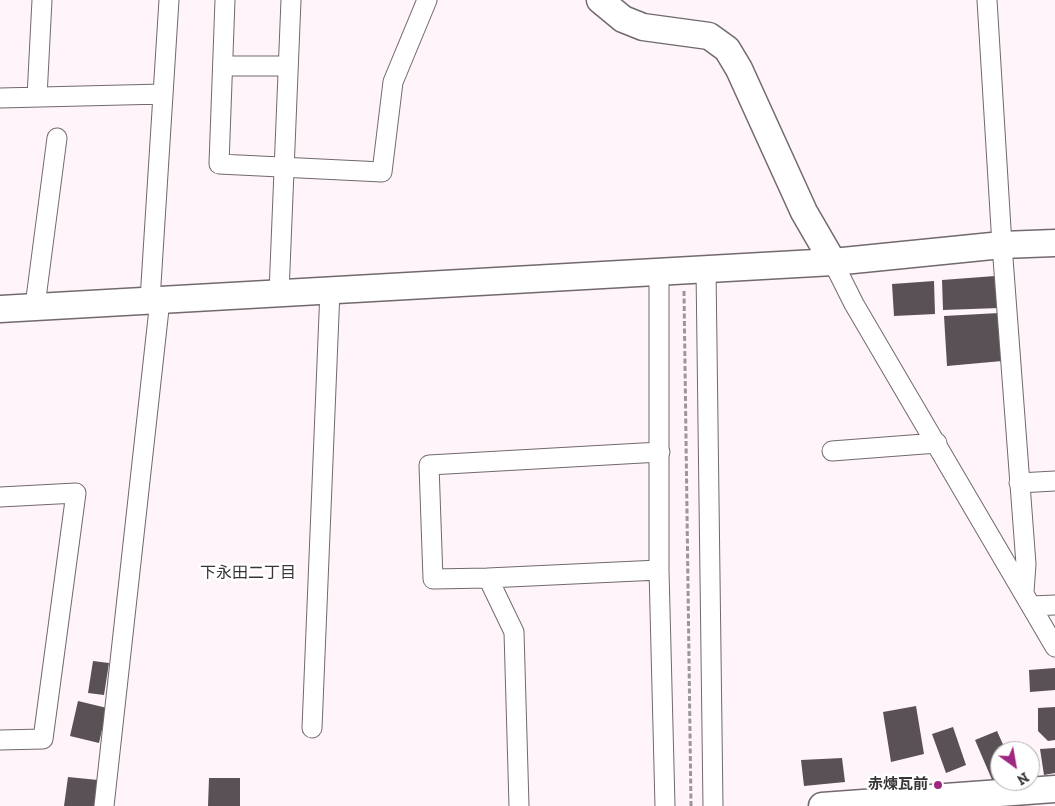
<!DOCTYPE html>
<meta charset="utf-8">
<style>
body{margin:0}
#map{position:relative;width:1055px;height:806px;overflow:hidden;background:#fef4fa;font-family:"Zilla Slab",serif}
canvas{display:block}
.north{position:absolute;left:990px;top:741px;width:50px;height:50px;box-sizing:border-box;background:#fff;border:1px solid #b0aeaf;border-radius:50%;rotate:148deg;font-size:14px;font-weight:700;line-height:20px;text-align:center;color:#393537}
.north::after{content:'';display:block;margin:auto;width:18px;height:22px;background:#9f277f;clip-path:polygon(50% 0,100% 100%,50% 72%,0 100%)}
</style>
<div id="map">
<canvas width="1055" height="806"></canvas>
<div class="north">N</div>
</div>
<script>
const ctx = document.querySelector('canvas').getContext('2d');
ctx.lineJoin = 'round';
function fillPath(path, color) {
  ctx.fillStyle = color;
  ctx.fill(path, 'evenodd');
}
function shape(rows) {
  const path = new Path2D();
  for (const r of rows) {
    path.moveTo(r[0], r[1]);
    for (let i = 2; i < r.length; i += 2) path.lineTo(r[i], r[i + 1]);
  }
  return path;
}
function stroke(path, color, width, dash) {
  ctx.strokeStyle = color;
  ctx.lineWidth = width;
  ctx.lineCap = dash ? 'butt' : 'round';
  ctx.setLineDash(dash || []);
  ctx.stroke(path);
}
function label(font, color, halo, rows, align = 'center') {
  ctx.font = font + ' "Zilla Slab","Noto Sans JP",serif';
  ctx.lineWidth = 5;
  ctx.setLineDash([]);
  ctx.textBaseline = 'middle';
  ctx.strokeStyle = halo;
  ctx.fillStyle = color;
  for (const [text, x, y, turn = 0] of rows) {
    ctx.save();
    ctx.translate(x, y);
    ctx.rotate((+turn || 0) * Math.PI / 180);
    ctx.textAlign = isNaN(turn) ? turn : align;
    if (halo) ctx.strokeText(text, 0, 0);
    ctx.fillText(text, 0, 0);
    ctx.restore();
  }
}
fillPath(shape([
 [995,276,999,308,943,310,942,280],
 [934,281,935,314,894,316,892,284],
 [999,313,1002,361,947,366,944,316],
 [93,661,109,663,104,695,88,693],
 [1055,668,1055,690,1030,692,1029,670],
 [78,701,107,708,99,743,70,736],
 [916,706,924,754,891,762,883,712],
 [1055,707,1055,740,1048,741,1038,731,1038,708],
 [953,727,966,765,946,773,932,734],
 [997,731,1006,751,1000,751,1000,778,993,782,975,740],
 [1055,748,1055,773,1044,775,1040,749],
 [842,758,845,782,804,786,801,760],
 [68,777,98,780,95,806,64,806],
 [209,778,240,778,240,806,208,806]
]), '#595155');
const street = shape([
 [225,0,219,164,382,172,393,82,427,0],
 [987,0,1002,245,1026,564,1024,592],
 [223,66,288,66],
 [37,97,42,0],
 [0,98,163,94],
 [833,262,854,304,1055,647],
 [706,269,713,806],
 [659,272,659,570,665,806],
 [279,293,291,0],
 [150,300,169,0],
 [35,306,57,138],
 [832,451,937,443],
 [1019,483,1055,481],
 [0,497,76,493,43,739,0,740],
 [488,578,433,579,429,465,660,452],
 [1031,606,1055,605],
 [312,728,330,290],
 [104,806,160,300],
 [519,806,514,632,488,578,659,570]
]);
const secondary = shape([
 [600,0,623,19,643,27,709,36,727,49,739,69,804,212,833,262],
 [0,309,833,262,1002,245,1055,243],
 [822,806,1055,789]
]);
stroke(street, '#71696e', 21);
stroke(secondary, '#71696e', 29);
stroke(shape([
 [684,291,691,806]
]), '#9c9599', 3, [5, 2.5]);
stroke(street, '#fff', 19);
stroke(secondary, '#fff', 26);
for (const [x, y, r, color] of [
 [938,785,5,"#9f277f"]
]) {
  const dot = new Path2D();
  dot.arc(x, y, r, 0, 2 * Math.PI);
  ctx.fillStyle = color;
  ctx.fill(dot);
  stroke(dot, '#fff', 2);
}
label('bold 15px', '#393537', '#fff', [
 ["赤煉瓦前",928,785]
], 'right');
label('16px', '#393537', '#fff', [
 ["下永田二丁目",248,573]
]);
</script>
